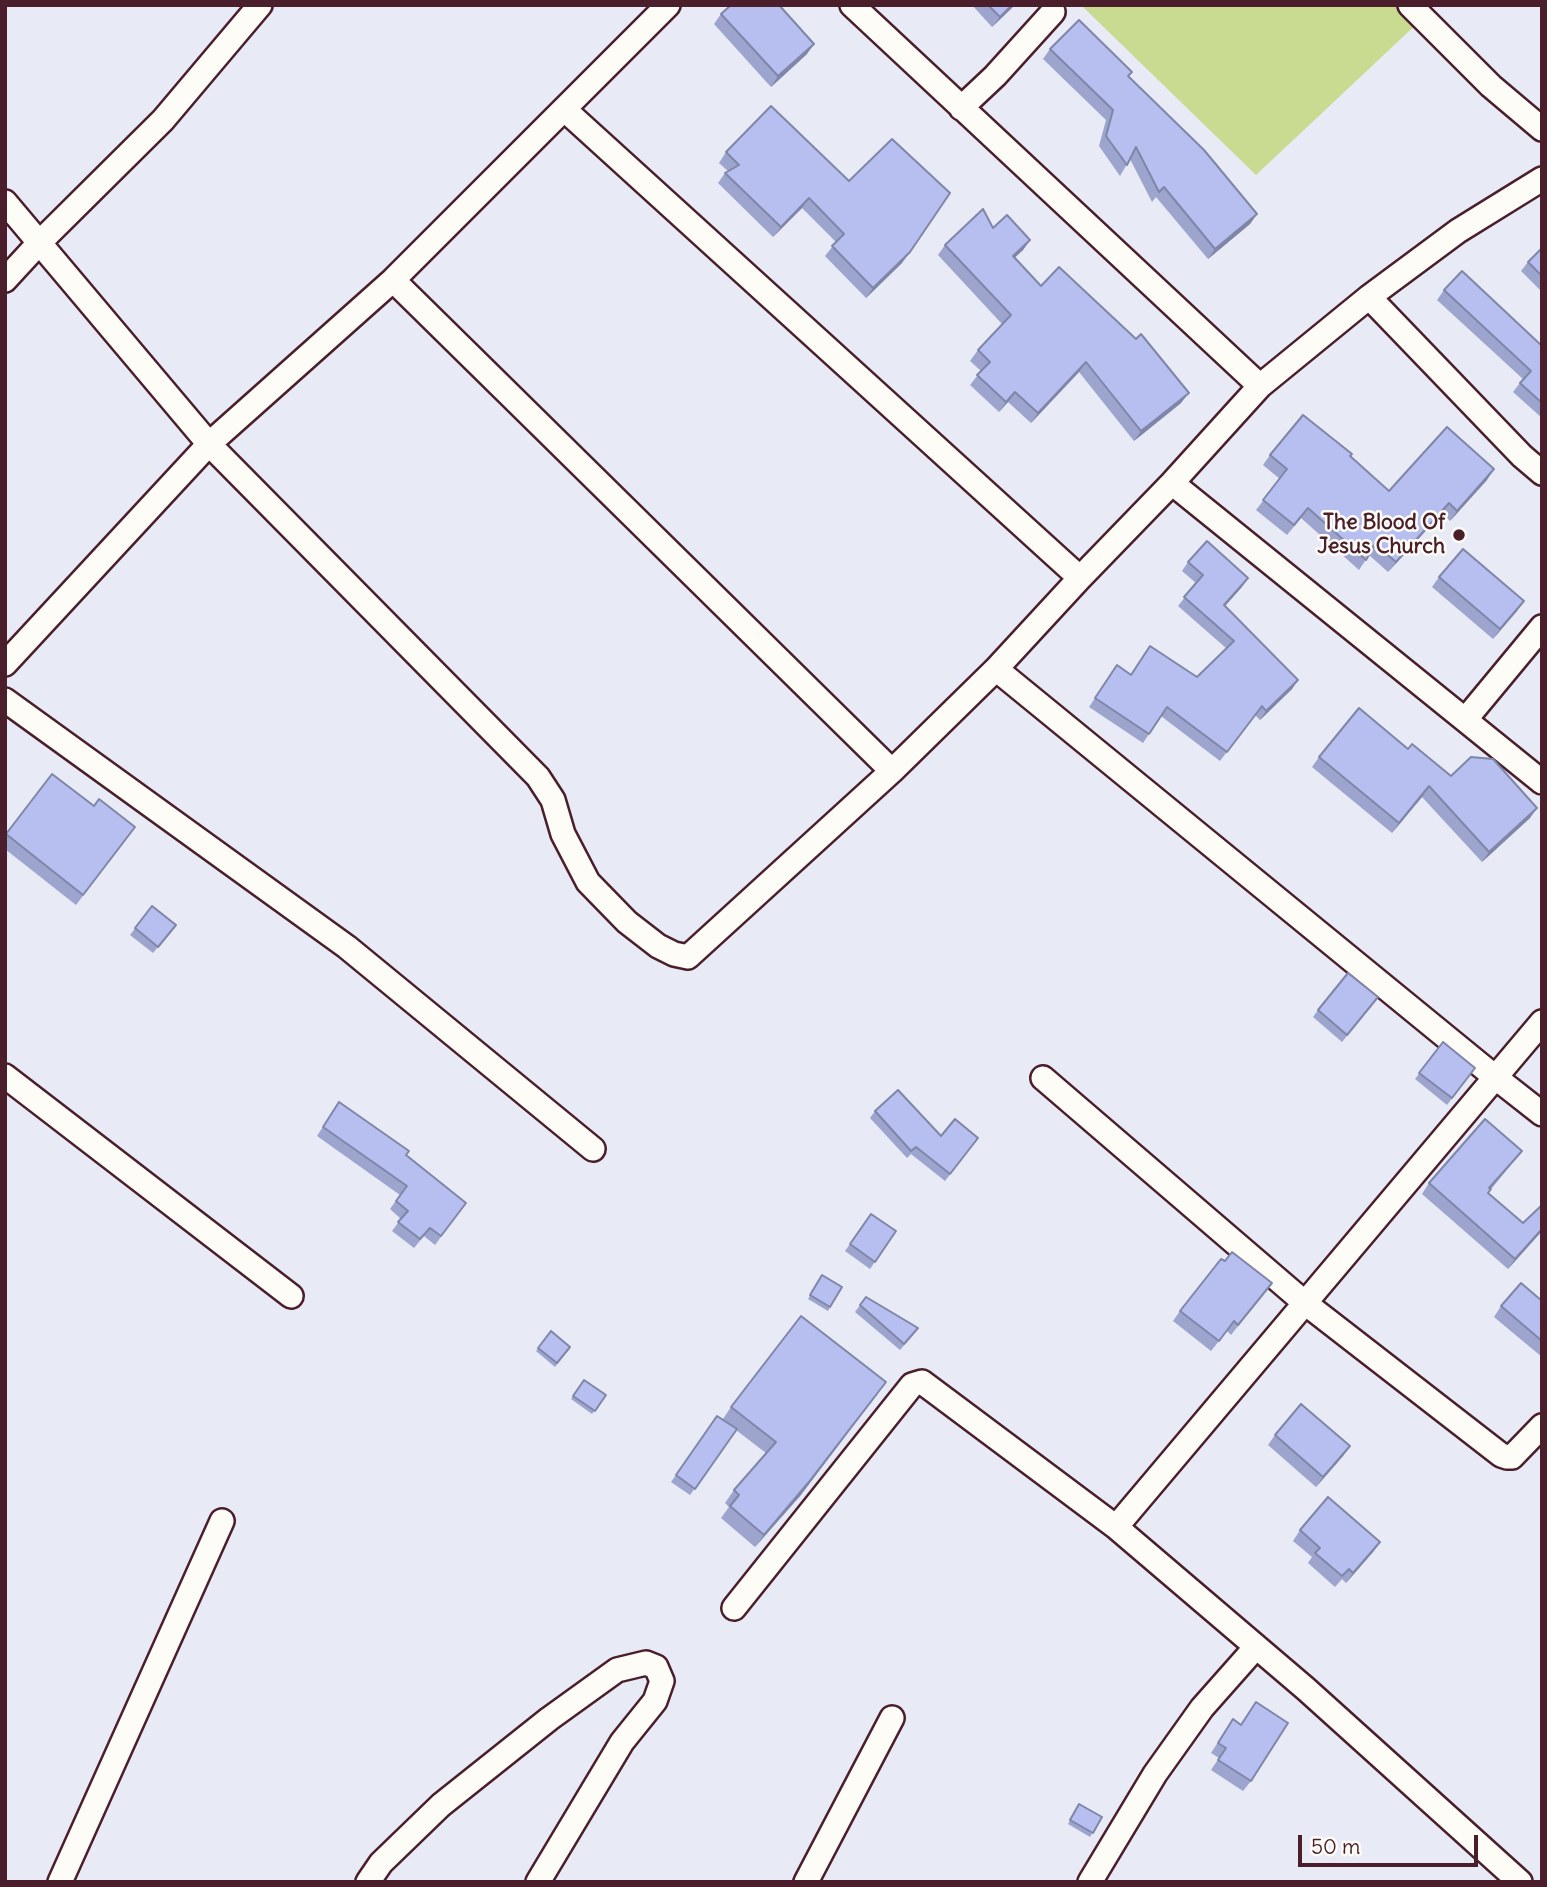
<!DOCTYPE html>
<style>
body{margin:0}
#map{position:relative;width:1547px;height:1887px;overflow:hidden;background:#e8eaf5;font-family:Delius,sans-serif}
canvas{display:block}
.frame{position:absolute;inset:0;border:7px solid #4a1f2b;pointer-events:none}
.scale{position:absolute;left:1298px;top:1835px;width:180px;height:32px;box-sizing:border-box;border:4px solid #4a1f2b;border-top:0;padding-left:9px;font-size:21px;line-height:24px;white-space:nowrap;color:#4a1f2b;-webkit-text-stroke:5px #fdfcf7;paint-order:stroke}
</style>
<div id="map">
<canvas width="1547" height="1887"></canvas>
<div class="frame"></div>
<div class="scale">50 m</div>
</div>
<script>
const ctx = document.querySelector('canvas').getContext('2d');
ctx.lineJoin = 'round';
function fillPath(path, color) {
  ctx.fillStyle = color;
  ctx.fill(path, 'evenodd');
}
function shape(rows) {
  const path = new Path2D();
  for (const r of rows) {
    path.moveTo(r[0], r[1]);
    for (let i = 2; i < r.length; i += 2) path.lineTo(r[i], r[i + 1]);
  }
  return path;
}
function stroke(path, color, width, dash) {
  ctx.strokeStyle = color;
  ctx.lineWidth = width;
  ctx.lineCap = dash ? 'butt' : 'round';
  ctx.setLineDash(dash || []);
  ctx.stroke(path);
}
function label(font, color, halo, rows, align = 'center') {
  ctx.font = font + ' Delius,sans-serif';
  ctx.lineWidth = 5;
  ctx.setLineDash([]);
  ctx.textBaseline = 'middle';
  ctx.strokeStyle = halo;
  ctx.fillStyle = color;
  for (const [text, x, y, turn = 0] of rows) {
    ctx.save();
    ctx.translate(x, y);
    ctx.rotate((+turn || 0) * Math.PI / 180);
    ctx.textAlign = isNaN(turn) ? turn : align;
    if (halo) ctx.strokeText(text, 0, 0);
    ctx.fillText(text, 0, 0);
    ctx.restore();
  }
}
fillPath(shape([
 [1081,5,1409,5,1422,19,1256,175]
]), '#c8db90');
const street = shape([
 [852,5,1260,386],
 [1410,5,1491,86,1542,129],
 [961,108,995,76,1053,12],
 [565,110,1080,578],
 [5,202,209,444,538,777,553,800,563,834,588,882,627,922,658,946,674,954,688,957,892,771,996,669,1080,578,1172,483,1260,386,1369,297,1458,231,1542,179],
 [5,280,40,242,163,120,260,5],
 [393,280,892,771],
 [1369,297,1522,456,1542,473],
 [1172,483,1542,782],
 [5,664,209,444,393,280,668,5],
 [996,669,1495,1077,1542,1114],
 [5,700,347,947,593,1149],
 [1465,720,1542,627],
 [5,1076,291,1296],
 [1043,1078,1305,1303,1501,1455,1507,1457,1512,1457,1542,1426],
 [1116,1527,1542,1022],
 [734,1608,912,1385,922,1382,1116,1527,1306,1689,1520,1882],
 [60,1882,222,1521],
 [368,1882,381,1863,441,1805,549,1719,617,1670,646,1663,656,1667,662,1681,655,1701,622,1742,538,1882],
 [806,1882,892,1718],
 [1090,1882,1155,1774,1202,1708,1256,1647]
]);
stroke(street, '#4a1f2b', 28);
stroke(street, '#fdfcf7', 23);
fillPath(shape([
 [972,5,1015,5,992,27],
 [721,14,807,54,771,87,714,24],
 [1050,49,1132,72,1128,77,1257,214,1250,224,1208,259,1156,197,1152,202,1130,159,1120,176,1099,146,1106,120,1043,59],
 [771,106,902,263,866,298,825,256,836,242,802,208,773,237,718,183,725,173,728,171,719,163,726,152],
 [993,228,1030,240,1023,250,1015,257,1041,286,1181,403,1134,441,1079,372,1031,423,1008,402,999,412,970,385,981,371,970,361,978,350,1002,324,938,255,945,245],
 [1542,248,1542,292,1521,271,1528,262],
 [1444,290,1542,346,1542,418,1513,392,1523,379,1437,300],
 [1270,455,1350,456,1389,491,1487,480,1450,521,1442,513,1388,572,1369,555,1359,570,1301,518,1287,535,1256,510,1280,479,1263,465],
 [1188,562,1248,578,1225,606,1298,680,1292,689,1260,720,1255,715,1220,761,1161,716,1143,743,1089,707,1117,665,1131,674,1197,677,1226,648,1178,606,1196,583,1182,571],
 [1439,577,1517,611,1493,639,1432,587],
 [1408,749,1451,776,1530,818,1482,862,1422,797,1392,833,1312,767,1319,757],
 [52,774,128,837,76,905,5,849,5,835],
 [152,906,176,925,153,953,130,935],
 [1373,1004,1342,1042,1313,1017,1318,1010],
 [1443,1042,1470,1075,1447,1105,1415,1079],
 [339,1102,466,1203,435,1245,424,1236,414,1248,392,1231,401,1219,390,1209,400,1195,317,1136],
 [875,1111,941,1136,978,1138,945,1181,911,1154,907,1158,870,1118],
 [1522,1151,1488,1193,1523,1223,1542,1231,1508,1269,1422,1194,1429,1183],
 [871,1214,896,1231,870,1269,845,1251],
 [1225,1261,1272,1283,1231,1335,1227,1331,1211,1351,1173,1321,1180,1311],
 [822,1275,842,1287,828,1311,808,1299],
 [866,1297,913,1335,900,1350,855,1312],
 [1542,1301,1542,1357,1494,1317,1501,1306],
 [551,1331,570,1347,555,1367,536,1351],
 [584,1380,606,1395,592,1414,571,1399],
 [877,1395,800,1496,755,1547,721,1518,729,1507,725,1503,734,1490,766,1453,736,1430,690,1495,671,1482,717,1416,723,1419,731,1407],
 [1275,1435,1350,1446,1343,1456,1316,1487,1268,1445],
 [1300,1530,1380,1542,1373,1552,1346,1583,1342,1579,1335,1587,1308,1563,1312,1557,1293,1541],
 [1256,1702,1251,1781,1243,1791,1211,1770,1219,1758,1211,1753,1233,1719,1241,1725],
 [1079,1804,1102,1817,1090,1837,1068,1824]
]), '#9da4ce');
fillPath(shape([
 [1012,5,1015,5,992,27,1000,17],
 [814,44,807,54,771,87,778,76],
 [809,198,802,208,773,237,781,227],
 [1257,214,1250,224,1208,259,1215,249],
 [1030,240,1023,250,1006,266,1013,256],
 [910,252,902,263,866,298,873,288],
 [1086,362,1079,372,1031,423,1038,413],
 [1015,392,1008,402,999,412,1006,402],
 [1189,393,1181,403,1134,441,1141,431],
 [1494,469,1487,480,1450,521,1457,511],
 [1449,503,1442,513,1388,572,1396,562],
 [1248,578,1242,587,1218,614,1224,605],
 [1524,601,1517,611,1493,639,1500,629],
 [1298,680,1292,689,1260,720,1266,711],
 [1429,786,1422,797,1392,833,1399,823],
 [1537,808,1530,818,1482,862,1489,852],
 [1522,1151,1514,1161,1482,1198,1489,1188],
 [1542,1229,1542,1231,1508,1269,1515,1259],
 [886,1382,800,1496,755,1547,764,1535],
 [1350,1446,1343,1456,1316,1487,1323,1477],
 [1380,1542,1373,1552,1346,1583,1353,1573]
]), '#7f86a8');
const building = shape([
 [731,5,779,5,814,44,778,76,721,14,731,5],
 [988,5,1012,5,1000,17,988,5],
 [1079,20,1132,72,1128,76,1204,150,1257,214,1215,249,1164,187,1159,192,1136,147,1127,165,1106,136,1113,110,1050,49,1079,20],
 [771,106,849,181,892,139,950,193,910,252,873,288,832,246,844,234,809,198,781,227,725,173,739,165,726,152,771,106],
 [983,209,993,228,1007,215,1030,240,1013,256,1041,286,1059,267,1136,339,1141,334,1189,393,1141,431,1086,362,1038,413,1015,392,1006,402,977,375,990,362,978,350,1011,315,945,245,983,209],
 [1542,248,1542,276,1528,262,1542,248],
 [1462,271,1542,346,1542,403,1520,383,1531,371,1444,290,1462,271],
 [1303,415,1352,454,1350,456,1389,491,1447,427,1494,469,1457,511,1449,503,1396,562,1375,544,1366,560,1308,508,1294,525,1263,500,1287,469,1270,455,1303,415],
 [1207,541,1248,578,1224,605,1298,680,1266,711,1262,706,1227,752,1167,707,1149,734,1095,698,1117,665,1131,675,1150,646,1197,677,1234,641,1184,597,1203,575,1188,562,1207,541],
 [1463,549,1524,601,1500,629,1439,577,1463,549],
 [1359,708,1408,749,1412,744,1451,776,1471,757,1493,759,1537,808,1489,852,1429,786,1399,823,1319,757,1359,708],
 [52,774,94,806,99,799,135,827,83,895,6,834,52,774],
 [152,906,176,925,158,947,135,928,152,906],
 [1348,973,1378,997,1347,1035,1318,1010,1348,973],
 [1443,1042,1475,1068,1452,1098,1419,1073,1443,1042],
 [898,1090,941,1136,955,1119,978,1138,950,1174,916,1147,911,1151,875,1111,898,1090],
 [339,1102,409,1151,406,1155,466,1203,441,1236,430,1228,420,1239,398,1222,408,1211,396,1201,407,1186,323,1127,339,1102],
 [1485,1119,1522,1151,1489,1188,1491,1189,1488,1193,1523,1223,1542,1205,1542,1229,1515,1259,1429,1183,1485,1119],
 [871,1214,896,1231,875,1262,850,1244,871,1214],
 [1232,1252,1272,1283,1238,1325,1234,1321,1219,1341,1180,1311,1221,1259,1225,1261,1232,1252],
 [822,1275,842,1287,830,1307,810,1295,822,1275],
 [1521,1283,1542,1301,1542,1341,1501,1306,1521,1283],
 [866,1297,918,1328,904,1344,860,1305,866,1297],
 [801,1316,886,1382,808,1483,764,1535,730,1506,739,1495,734,1490,776,1442,731,1407,801,1316],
 [551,1331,570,1347,557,1363,538,1348,551,1331],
 [584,1380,606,1395,595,1411,573,1396,584,1380],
 [1301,1404,1350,1446,1323,1477,1275,1435,1301,1404],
 [717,1416,737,1429,695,1489,676,1475,717,1416],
 [1328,1497,1380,1542,1353,1573,1349,1569,1342,1576,1315,1553,1320,1548,1300,1530,1328,1497],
 [1256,1702,1288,1723,1251,1781,1218,1760,1226,1748,1218,1743,1233,1719,1241,1725,1256,1702],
 [1079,1804,1102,1817,1093,1833,1070,1820,1079,1804]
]);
fillPath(building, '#b6bff0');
stroke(building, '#7f86a8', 2);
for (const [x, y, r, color] of [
 [1459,535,7,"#4a1f2b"]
]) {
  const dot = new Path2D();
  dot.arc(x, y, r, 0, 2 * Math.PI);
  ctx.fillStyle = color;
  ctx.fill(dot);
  stroke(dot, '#fdfcf7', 2.5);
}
label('bold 21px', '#4a1f2b', '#fdfcf7', [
 ["The Blood Of",1445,523],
 ["Jesus Church",1445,547]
], 'right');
</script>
